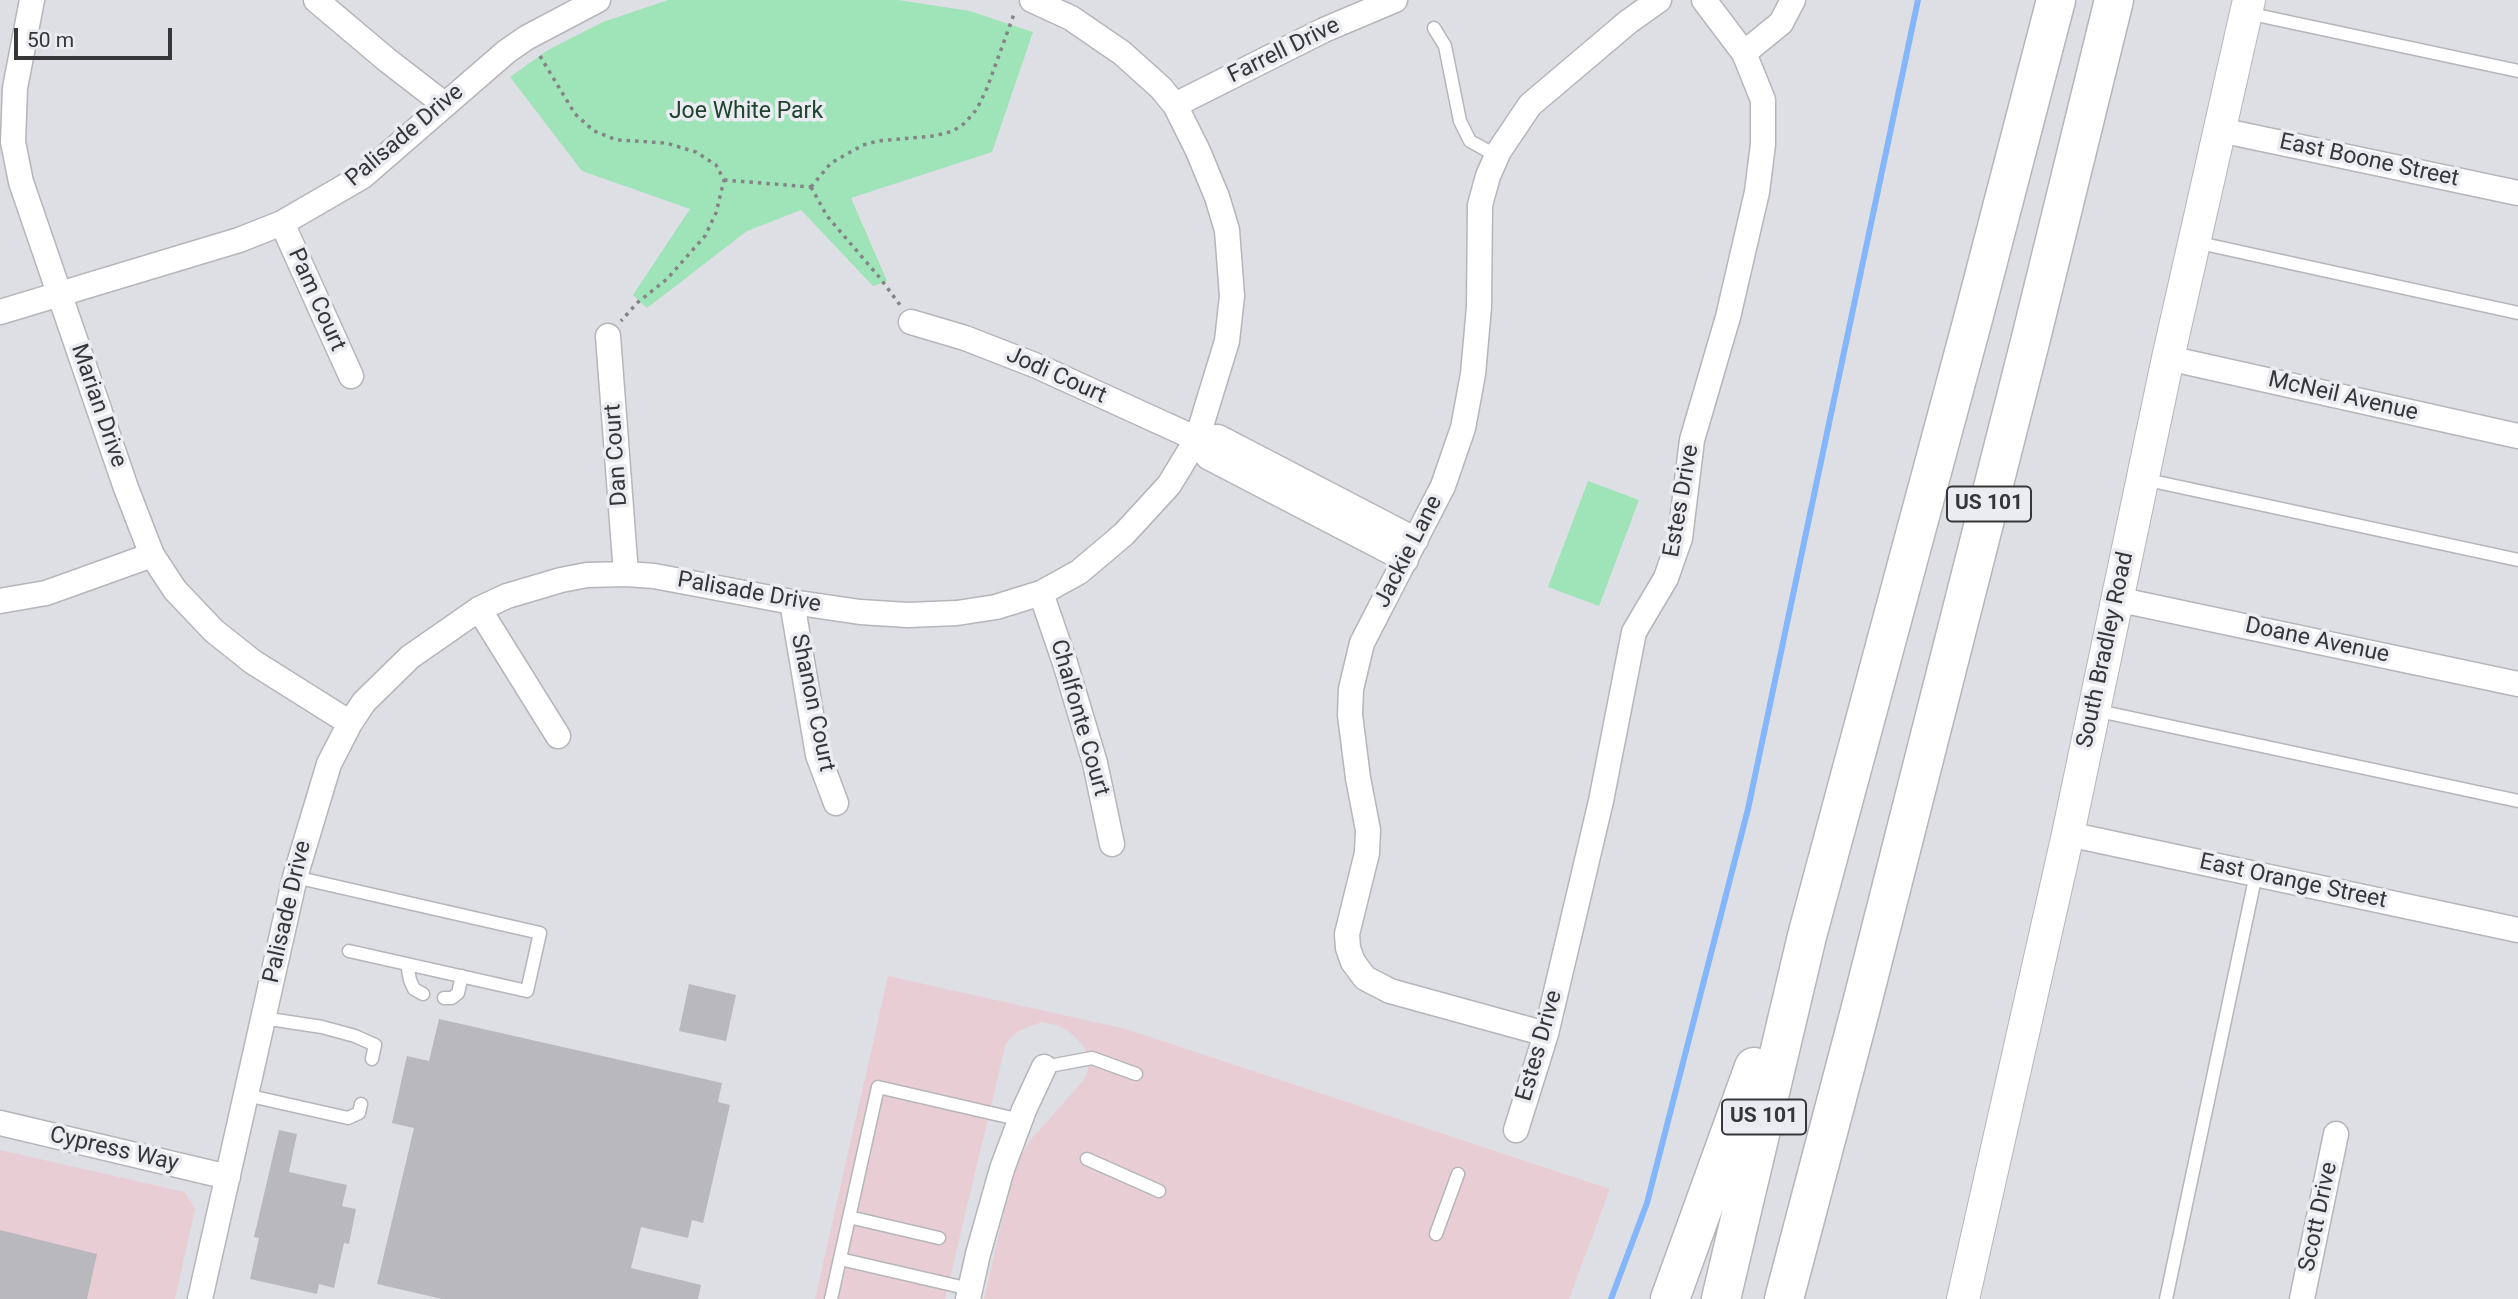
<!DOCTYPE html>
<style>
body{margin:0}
#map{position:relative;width:2518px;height:1299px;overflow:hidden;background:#dedfe4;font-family:Roboto,sans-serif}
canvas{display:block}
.scale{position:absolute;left:14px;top:28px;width:158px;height:32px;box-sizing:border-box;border:4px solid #363638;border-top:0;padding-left:9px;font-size:21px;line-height:24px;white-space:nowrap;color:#363638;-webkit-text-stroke:5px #ebecf1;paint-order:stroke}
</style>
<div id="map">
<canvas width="2518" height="1299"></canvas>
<div class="scale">50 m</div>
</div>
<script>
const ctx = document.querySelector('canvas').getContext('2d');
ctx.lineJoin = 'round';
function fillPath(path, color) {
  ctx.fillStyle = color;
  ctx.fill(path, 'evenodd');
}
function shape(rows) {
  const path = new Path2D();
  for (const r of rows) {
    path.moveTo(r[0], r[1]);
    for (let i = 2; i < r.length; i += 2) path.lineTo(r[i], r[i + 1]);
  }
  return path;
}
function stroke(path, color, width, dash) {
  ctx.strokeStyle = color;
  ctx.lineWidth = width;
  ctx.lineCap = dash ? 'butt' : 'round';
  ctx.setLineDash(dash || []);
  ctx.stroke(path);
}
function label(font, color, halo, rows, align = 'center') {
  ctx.font = font + ' Roboto,sans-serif';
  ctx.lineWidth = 7;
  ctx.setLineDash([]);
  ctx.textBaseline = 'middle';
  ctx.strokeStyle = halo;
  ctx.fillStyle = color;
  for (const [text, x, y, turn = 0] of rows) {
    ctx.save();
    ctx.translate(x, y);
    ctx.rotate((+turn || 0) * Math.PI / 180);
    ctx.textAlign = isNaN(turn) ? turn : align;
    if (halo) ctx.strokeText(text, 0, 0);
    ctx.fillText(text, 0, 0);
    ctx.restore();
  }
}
fillPath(shape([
 [888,976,1126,1029,1610,1189,1569,1299,984,1299,1013,1174,1020,1157,1031,1139,1083,1081,1088,1070,1088,1056,1083,1045,1070,1032,1059,1026,1042,1022,1018,1031,1006,1043,945,1299,815,1299],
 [0,1150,185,1192,195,1209,175,1299,0,1299]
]), '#e8ced4');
fillPath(shape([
 [668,0,898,0,970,11,1033,32,992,152,851,198,887,281,873,286,801,210,747,231,647,308,633,295,690,209,582,171,510,77,548,50,603,22],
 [1588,481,1639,500,1599,606,1548,587]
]), '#9fe3b8');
stroke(shape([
 [1611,1299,1647,1203,1748,809,1918,0]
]), '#84b6fc', 6);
fillPath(shape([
 [689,984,736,995,726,1041,679,1031],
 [439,1019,722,1083,718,1102,730,1105,703,1223,692,1220,688,1238,641,1227,631,1268,701,1285,698,1299,442,1299,377,1284,414,1128,392,1123,402,1078,407,1056,429,1061],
 [279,1130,297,1134,289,1172,347,1185,342,1206,356,1209,349,1244,344,1243,334,1288,319,1284,317,1294,250,1279,259,1238,254,1237],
 [0,1230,97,1254,87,1299,0,1299]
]), '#b9b8bc');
const service = shape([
 [2247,13,2518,71],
 [1434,28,1445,46,1460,121,1470,141,1497,156],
 [2195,242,2518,313],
 [2143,479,2518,560],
 [2094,710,2518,801],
 [295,877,540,933,527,991,349,951],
 [407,964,410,980,414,989,423,994],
 [444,998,452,998,458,993,462,976],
 [263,1018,322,1027,355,1036,375,1045,372,1059],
 [1044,1067,1092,1058,1136,1074],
 [246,1095,348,1118,359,1113,361,1104],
 [1087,1159,1159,1191],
 [849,1217,939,1238],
 [1436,1234,1458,1174],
 [840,1259,970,1289],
 [831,1299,878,1087,1021,1120],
 [2166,1299,2256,874]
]);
const minor = shape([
 [32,0,15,88,13,142,21,182,126,488,152,555,175,590,214,631,253,662,350,723],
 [316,0,387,60,444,104],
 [1744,53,1781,23,1793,0],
 [1175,105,1324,30,1395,0],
 [2220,130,2518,193],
 [282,223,351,376],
 [0,312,239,240,282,223,363,176,506,52,526,38,598,0],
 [911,322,965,338,1037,366,1197,439,1218,437,1416,540],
 [608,336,626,574],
 [2168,358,2518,436],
 [1197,439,1208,457,1406,560],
 [1041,593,1065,663,1095,763,1112,844],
 [2116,599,2518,684],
 [0,601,46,593,152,555],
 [792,602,818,755,836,803],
 [479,609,558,736],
 [2068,834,2518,930],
 [1546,1034,1390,991,1365,978,1353,962,1348,948,1347,934,1367,853,1368,830,1358,778,1350,715,1351,689,1362,643,1443,486,1463,428,1473,374,1479,307,1480,205,1488,176,1499,151,1530,105,1628,22,1659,0],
 [0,1123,228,1177],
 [1516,1130,1546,1034,1601,801,1634,632,1666,578,1680,538,1692,440,1728,317,1757,192,1763,144,1763,100,1744,53,1704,0],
 [200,1299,295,877,329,764,350,723,364,702,410,657,479,609,507,596,561,580,587,575,626,574,654,576,792,602,860,612,908,615,957,613,996,607,1041,593,1079,572,1124,534,1169,485,1197,439,1227,341,1232,296,1227,230,1217,197,1198,151,1175,105,1161,88,1122,53,1071,18,1032,0],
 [968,1299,978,1254,1002,1169,1024,1110,1044,1067],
 [2302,1299,2336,1134]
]);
const tertiary = shape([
 [1963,1299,2068,834,2168,358,2249,0]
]);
const motorway = shape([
 [1670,1299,1754,1067],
 [1721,1299,1807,936,1973,319,2056,0],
 [1784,1299,1861,1007,2030,342,2114,0]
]);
stroke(service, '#b5b5ba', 15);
stroke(minor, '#b5b5ba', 27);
stroke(tertiary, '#b5b5ba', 34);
stroke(motorway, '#b5b5ba', 41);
stroke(shape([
 [540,56,575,114,594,131,617,140,666,143,696,152,716,165,724,180,716,213,705,236,667,279,637,303,621,321],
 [724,180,811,187],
 [811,187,831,163,863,145,878,141,934,136,953,131,965,123,977,109,987,88,1014,14],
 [811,187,827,216,880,278,900,305]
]), '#848487', 3.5, [3.5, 5]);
stroke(service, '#fff', 12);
stroke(minor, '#fff', 24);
stroke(tertiary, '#fff', 32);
stroke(motorway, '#fff', 38);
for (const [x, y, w] of [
 [1989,504,84],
 [1764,1117,84]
]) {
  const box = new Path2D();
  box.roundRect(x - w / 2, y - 17.5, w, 35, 5);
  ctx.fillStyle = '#ebecf1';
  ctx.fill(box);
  stroke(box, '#363638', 2);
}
label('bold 21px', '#363638', null, [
 ["US 101",1989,504],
 ["US 101",1764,1117]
]);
label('23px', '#363638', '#ebecf1', [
 ["Farrell Drive",1284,51,-26],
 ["Palisade Drive",405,136,-40],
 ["East Boone Street",2369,161,12],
 ["Pam Court",316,300,66],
 ["Jodi Court",1056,376,24],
 ["McNeil Avenue",2343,397,13],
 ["Marian Drive",98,406,71],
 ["Dan Court",617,455,-94],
 ["Estes Drive",1682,501,-80],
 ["Jackie Lane",1409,552,-63],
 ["Palisade Drive",749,593,10],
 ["Doane Avenue",2317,641,12],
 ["South Bradley Road",2106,650,-78],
 ["Shanon Court",812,703,78],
 ["Chalfonte Court",1079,718,74],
 ["East Orange Street",2293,882,12],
 ["Palisade Drive",288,912,-77],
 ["Estes Drive",1540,1046,-74],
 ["Cypress Way",114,1150,13],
 ["Scott Drive",2319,1217,-78]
]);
label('23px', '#1e432e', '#ebecf1', [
 ["Joe White Park",746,112]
]);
</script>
